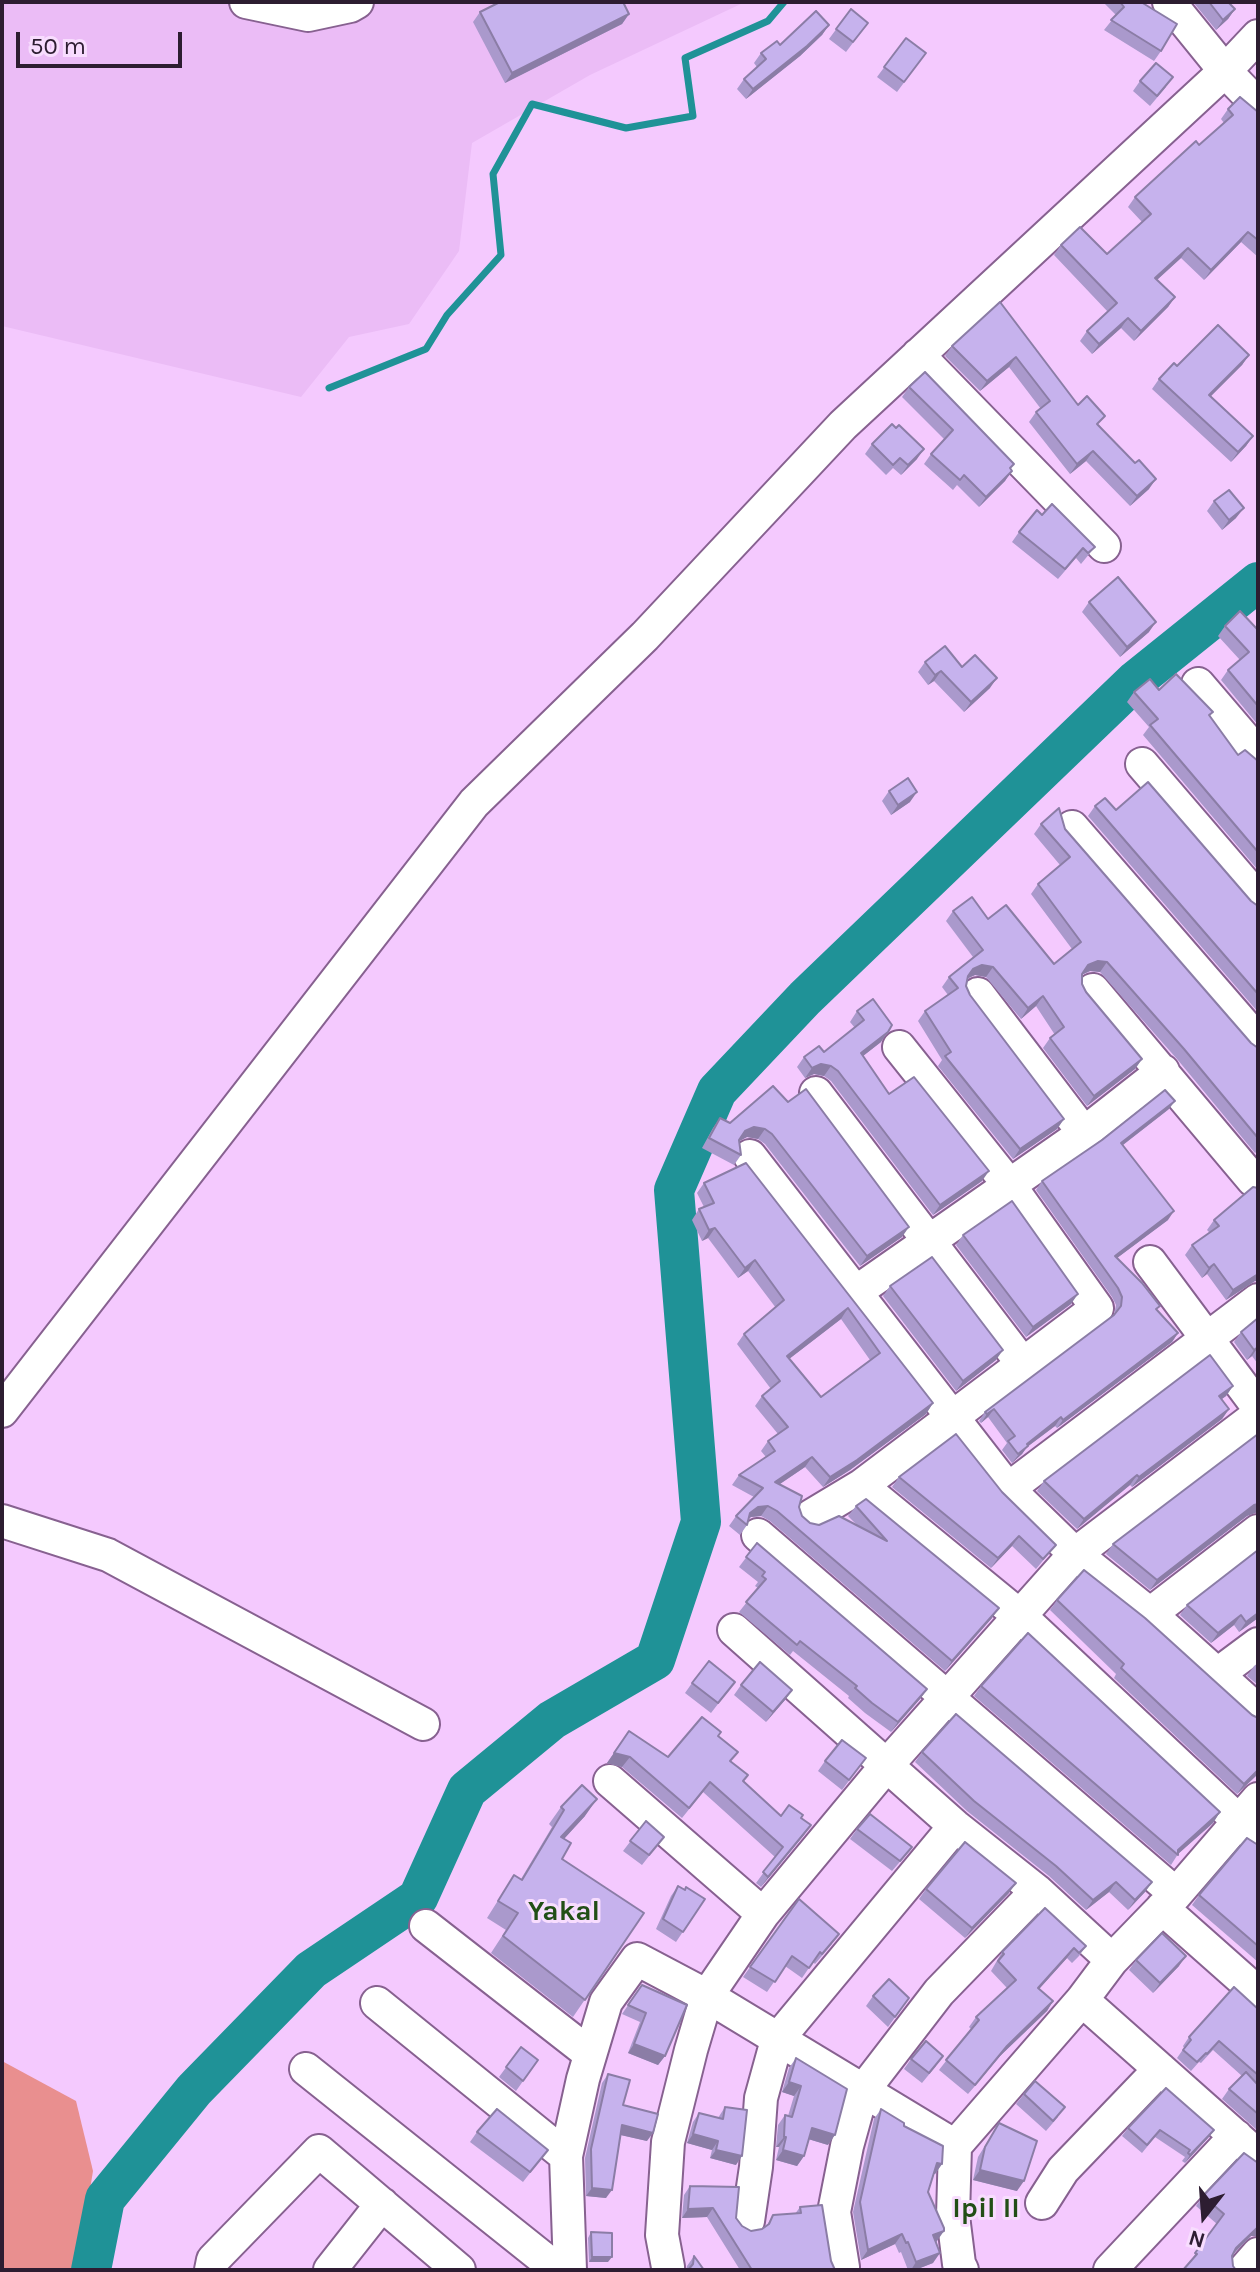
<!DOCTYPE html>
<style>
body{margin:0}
#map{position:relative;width:1260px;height:2272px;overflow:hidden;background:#f4c9fe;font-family:Karla,sans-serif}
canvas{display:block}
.frame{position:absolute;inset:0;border:4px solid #2d1d31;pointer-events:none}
.north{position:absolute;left:1164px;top:2176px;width:80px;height:80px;-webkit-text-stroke:6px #f8ddfe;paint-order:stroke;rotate:197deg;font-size:22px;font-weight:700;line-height:32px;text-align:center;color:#2d1d31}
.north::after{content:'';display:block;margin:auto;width:28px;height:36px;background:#2d1d31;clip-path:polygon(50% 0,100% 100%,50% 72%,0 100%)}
.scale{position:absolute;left:16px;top:32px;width:166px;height:36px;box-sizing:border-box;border:4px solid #2d1d31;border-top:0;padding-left:10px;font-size:24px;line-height:28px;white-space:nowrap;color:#2d1d31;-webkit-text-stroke:6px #f8ddfe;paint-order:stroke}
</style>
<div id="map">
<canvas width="1260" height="2272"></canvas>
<div class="frame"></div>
<div class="north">N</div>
<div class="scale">50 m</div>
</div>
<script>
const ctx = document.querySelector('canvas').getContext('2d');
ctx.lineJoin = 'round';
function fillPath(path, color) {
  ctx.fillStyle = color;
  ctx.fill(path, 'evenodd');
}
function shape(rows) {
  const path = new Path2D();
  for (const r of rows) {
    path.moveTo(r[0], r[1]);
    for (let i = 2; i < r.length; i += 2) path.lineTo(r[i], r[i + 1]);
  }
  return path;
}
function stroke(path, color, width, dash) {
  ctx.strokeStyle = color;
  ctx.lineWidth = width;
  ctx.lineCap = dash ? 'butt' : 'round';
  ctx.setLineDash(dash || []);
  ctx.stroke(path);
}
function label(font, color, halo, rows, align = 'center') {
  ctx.font = font + ' Karla,sans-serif';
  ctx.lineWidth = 6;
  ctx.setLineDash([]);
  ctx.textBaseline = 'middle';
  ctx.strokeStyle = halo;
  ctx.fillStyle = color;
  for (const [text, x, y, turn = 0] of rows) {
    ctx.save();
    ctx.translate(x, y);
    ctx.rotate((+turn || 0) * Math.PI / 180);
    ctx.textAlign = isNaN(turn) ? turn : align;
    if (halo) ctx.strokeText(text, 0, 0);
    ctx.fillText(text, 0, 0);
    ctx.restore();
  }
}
fillPath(shape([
 [2,2,745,2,590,75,472,143,459,251,409,324,349,337,301,397,2,326]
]), '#ebbcf6');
fillPath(shape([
 [2,2061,76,2101,93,2171,77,2270,2,2270]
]), '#e98f8f');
stroke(shape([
 [329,388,426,349,447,315,501,255,493,174,532,104,626,128,693,116,685,58,768,21,784,2]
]), '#1f9297', 7);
stroke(shape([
 [91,2270,105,2199,194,2090,311,1970,418,1898,467,1790,552,1720,655,1660,701,1522,674,1190,717,1091,805,998,1136,680,1258,582]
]), '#1f9297', 40);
const minor = shape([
 [246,2,308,15,350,6,357,2],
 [1169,2,1225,71,1258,36],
 [918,355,1104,546],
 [1198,684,1258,754],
 [1142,764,1258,899],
 [1072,827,1258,1041],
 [1093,990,1253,1180,1258,1177],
 [978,994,1084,1133],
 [816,1093,1022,1363],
 [750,1156,1008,1489,1075,1554,1150,1614,1258,1711],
 [1150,1262,1258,1407],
 [856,1292,1084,1133,1163,1071],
 [2,1411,474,803,645,636,843,425,1225,71,1258,105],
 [861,1486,1021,1617,1258,1839],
 [1008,1489,1258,1300],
 [811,1516,861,1486,1097,1308,1010,1186,899,1047],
 [2,1521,108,1555,423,1724],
 [758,1535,1176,1894],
 [1150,1614,1258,1531],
 [734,1630,955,1826,1037,1891,1112,1960],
 [1219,1673,1258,1644],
 [610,1781,763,1914],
 [1162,1908,1258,1993],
 [426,1926,590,2054],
 [1082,2000,1258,2156],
 [377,2003,566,2156],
 [306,2069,558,2270],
 [1042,2203,1063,2170,1160,2069],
 [748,2221,756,2167,761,2098,777,2040,955,1826],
 [668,2267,662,2235,668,2142,691,2050,707,1996,763,1914,887,1765,1075,1554,1258,1415],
 [843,2267,834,2212,847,2146,862,2092,939,1992,1037,1891],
 [211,2270,213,2260,319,2151,459,2270],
 [330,2270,382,2204],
 [570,2270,566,2156,583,2079,606,2002,637,1959,707,1996,955,2146],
 [962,2270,959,2264,953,2216,955,2146,1082,2000,1112,1960,1176,1894,1258,1799],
 [1110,2270,1236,2136],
 [1244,2270,1258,2254]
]);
stroke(minor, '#876190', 36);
stroke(minor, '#fff', 32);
fillPath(shape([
 [1103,2,1141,2,1161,51,1154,61,1104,30,1116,15],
 [1193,2,1228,2,1235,9,1228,19,1216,30],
 [851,9,868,23,846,52,829,39],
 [480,12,629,14,622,24,505,83,473,22],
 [829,25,822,35,800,56,746,99,737,89,744,79,757,67,754,63,761,53],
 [906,38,926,53,897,92,877,77],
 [1140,81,1166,87,1150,106,1133,91],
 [1228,109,1258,112,1258,257,1241,242,1204,280,1181,258,1157,280,1175,297,1168,307,1134,341,1121,328,1092,354,1080,341,1087,331,1108,312,1054,255,1061,245,1107,254,1142,222,1128,207,1135,197,1199,145,1224,123,1221,119],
 [1000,302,1078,405,1099,425,1149,489,1130,506,1086,461,1070,474,1029,422,1036,412,1041,409,1009,367,980,391,945,356,952,346],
 [1249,355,1242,365,1211,396,1253,436,1246,446,1231,462,1152,389,1159,379,1177,366],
 [909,387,1011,469,1005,481,979,507,957,485,953,490,924,464,931,454,944,439,902,397],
 [872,444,917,459,901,475,893,468,886,475,865,454],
 [1214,501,1236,518,1222,530,1207,511],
 [1042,515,1095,547,1081,564,1076,558,1058,579,1012,542,1019,532],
 [1089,602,1149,632,1120,657,1082,612],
 [1225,626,1258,630,1258,725,1221,680,1228,670,1240,660,1218,636],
 [925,662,962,667,990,688,964,712,934,681,928,685,918,672],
 [1159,690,1213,712,1210,716,1238,755,1258,761,1258,870,1143,735,1149,727,1127,702,1134,692],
 [889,791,910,802,891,815,882,801],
 [1095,806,1116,810,1258,906,1258,1012,1088,816],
 [1041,824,1065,829,1251,1043,1258,1048,1258,1151,1255,1153,1177,1059,1100,972,1090,971,1082,975,1082,984,1086,992,1142,1059,1135,1069,1087,1106,1043,1048,1050,1038,1055,1035,1036,1006,1021,1019,986,977,975,975,967,979,966,986,970,995,1064,1119,1057,1129,1013,1159,938,1066,942,1060,918,1021,925,1011,948,995,942,987,949,977,973,957,946,921,953,911,988,919,1054,964,1072,949,1031,894,1038,884,1060,865,1034,834],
 [857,1011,881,1042,863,1056,889,1094,982,1181,933,1215,831,1081,824,1076,814,1074,805,1078,797,1067,804,1057,824,1052,855,1028,850,1022],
 [773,1086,902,1237,860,1266,765,1144,758,1139,747,1137,739,1141,741,1155,734,1165,702,1148,713,1128,720,1118,730,1123],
 [1169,1109,1123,1145,1168,1220,1117,1258,1157,1310,1178,1333,1172,1342,1057,1428,1055,1426,1027,1447,1022,1454,1012,1463,1002,1450,1007,1443,988,1417,981,1423,979,1421,985,1412,1114,1315,1116,1305,1112,1297,1036,1190,1042,1181],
 [746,1163,933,1403,926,1414,850,1470,823,1487,805,1467,780,1484,799,1507,802,1516,810,1523,819,1525,857,1525,848,1516,856,1506,992,1618,945,1671,770,1521,761,1516,751,1517,748,1519,747,1525,740,1535,729,1526,736,1516,754,1497,732,1485,739,1475,766,1457,761,1451,768,1441,778,1434,755,1406,762,1396,771,1389,737,1344,744,1334,776,1308,748,1271,738,1278,708,1238,702,1241,692,1220,699,1209,704,1207,697,1193,704,1183],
 [841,1319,870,1360,821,1397,789,1359],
 [1258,1188,1255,1281,1226,1300,1207,1274,1202,1278,1185,1255,1192,1245,1210,1233,1207,1230,1214,1220],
 [963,1235,1071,1304,1026,1337,956,1245],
 [890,1286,996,1360,956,1391,883,1296],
 [1258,1318,1258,1364,1252,1356,1247,1360,1234,1342,1241,1332],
 [1233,1386,1226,1396,1222,1399,1229,1409,1222,1419,1132,1487,1130,1485,1077,1529,1037,1491,1044,1481],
 [899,1477,1002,1492,1056,1545,1036,1569,1012,1546,991,1568,892,1487],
 [1256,1512,1247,1516,1150,1590,1106,1554,1113,1544],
 [757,1543,927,1689,920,1699,891,1732,865,1713,848,1698,849,1696,793,1651,790,1655,739,1612,758,1588,755,1586,758,1582,739,1567],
 [1057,1600,1252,1715,1258,1774,1237,1794,1114,1678,1116,1674,1050,1610],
 [1187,1605,1258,1618,1239,1632,1234,1625,1211,1643,1180,1615],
 [1258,1663,1258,1685,1247,1676,1254,1666],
 [735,1682,711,1713,685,1693,692,1683],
 [741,1685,785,1700,766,1722,734,1695],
 [981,1686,1220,1812,1213,1823,1178,1854,1171,1865,974,1696],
 [629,1731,668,1757,718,1736,731,1761,744,1781,781,1816,801,1818,811,1825,761,1887,756,1883,775,1857,703,1792,682,1818,622,1767,607,1763],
 [922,1752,1152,1882,1145,1892,1128,1910,1109,1892,1086,1910,1049,1876,967,1811,915,1762],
 [866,1758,842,1790,818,1771,825,1761],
 [561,1807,585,1816,564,1839,562,1859,644,1913,573,2017,491,1953,506,1930,487,1918,514,1875,521,1879,552,1827,549,1824],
 [646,1821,664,1837,642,1865,623,1851],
 [857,1829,904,1857,892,1871,850,1839],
 [1258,1845,1258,1962,1192,1905,1199,1895],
 [678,1886,705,1899,676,1942,656,1929,671,1896],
 [926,1889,1009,1893,965,1938,919,1899],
 [799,1899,832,1944,815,1964,813,1962,802,1978,785,1966,767,1992,743,1977],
 [1086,1946,1079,1956,1072,1963,1067,1958,1039,1989,1053,2001,1047,2011,1000,2056,968,2094,939,2070,971,2029,969,2027,976,2017,1007,1988,991,1971,1002,1952],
 [1136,1960,1179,1966,1153,1993,1129,1970],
 [642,1985,665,2056,658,2065,628,2053,640,2022,622,2014],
 [873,1996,909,1998,888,2027,866,2006],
 [1258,2009,1258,2131,1222,2099,1229,2089,1242,2076,1213,2050,1201,2063,1199,2062,1191,2071,1177,2058,1184,2048,1183,2046,1189,2037],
 [521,2047,538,2060,516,2091,499,2077],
 [796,2058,828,2145,808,2139,804,2156,797,2166,776,2160,779,2147,776,2147,778,2125,785,2115,788,2116,794,2096,782,2092,789,2068],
 [911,2059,936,2066,922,2083,904,2069],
 [608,2074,623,2105,647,2141,621,2135,606,2198,586,2196,585,2158,602,2083],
 [1024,2094,1058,2117,1046,2131,1016,2104],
 [725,2107,736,2165,710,2158,712,2150,687,2143,693,2122,699,2113,718,2118],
 [881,2109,904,2126,942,2164,935,2174,933,2174,928,2192,937,2241,933,2263,915,2270,908,2270,901,2252,899,2253,895,2244,861,2260,853,2212,874,2119],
 [999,2123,1017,2191,973,2180,978,2157],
 [1128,2128,1214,2130,1208,2138,1185,2163,1182,2161,1185,2157,1155,2137,1142,2153,1122,2136],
 [477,2132,548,2150,523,2182,470,2142],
 [1258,2163,1258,2236,1251,2236,1233,2254,1189,2263,1217,2224,1196,2206,1203,2196],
 [690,2186,736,2218,742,2226,751,2231,762,2229,766,2227,773,2215,795,2214,800,2207,835,2270,740,2270,707,2217,682,2218,684,2195],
 [591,2232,608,2262,589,2262,588,2238],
 [694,2256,704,2270,686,2270,687,2266]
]), '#a9c');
fillPath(shape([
 [1235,9,1228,19,1216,30,1223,20],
 [629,14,622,24,505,83,512,73],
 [829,25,822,35,800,56,746,99,753,89],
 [1248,232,1241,242,1204,280,1211,270],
 [1188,248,1181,258,1148,288,1155,278],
 [1175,297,1168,307,1134,341,1141,331],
 [1128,318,1121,328,1092,354,1099,344],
 [1249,355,1242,365,1202,405,1209,395],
 [1016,357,1009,367,980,391,987,381],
 [1253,436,1246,446,1231,462,1238,452],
 [924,449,917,459,901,475,908,465],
 [1093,451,1086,461,1070,474,1077,464],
 [1012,471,1005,481,979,507,986,497],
 [1156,479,1149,489,1130,506,1137,496],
 [1244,508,1236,518,1222,530,1229,520],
 [1156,622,1149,632,1120,657,1127,647],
 [941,671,934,681,928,685,935,675],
 [997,678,990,688,964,712,971,702],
 [917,792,910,802,891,815,898,805],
 [1098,961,1107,962,1100,972,1090,971,1081,975,1088,965],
 [982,965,993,967,986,977,975,975,966,979,973,969],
 [1043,996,1036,1006,1021,1019,1028,1008],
 [888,1032,881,1042,854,1063,861,1053],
 [1142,1059,1135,1069,1087,1106,1094,1096],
 [821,1064,831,1066,824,1076,814,1074,805,1078,812,1068],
 [1175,1101,1169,1109,1115,1151,1121,1143],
 [1064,1119,1057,1129,1013,1159,1020,1149],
 [754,1127,765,1129,758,1139,747,1137,738,1142,745,1131],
 [989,1171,982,1181,933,1215,940,1205],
 [1174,1211,1168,1220,1109,1264,1115,1256],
 [909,1227,902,1237,860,1266,867,1256],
 [715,1228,708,1238,702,1241,709,1230],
 [755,1260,748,1271,738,1278,745,1268],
 [1214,1264,1207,1274,1202,1278,1209,1268],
 [1258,1274,1258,1282,1255,1281,1226,1300,1233,1290],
 [1078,1294,1071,1304,1026,1337,1033,1327],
 [848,1308,841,1319,780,1366,787,1356],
 [1178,1333,1172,1342,1057,1428,1063,1420],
 [1258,1347,1252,1356,1247,1360,1254,1350],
 [1003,1350,996,1360,956,1391,963,1381],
 [1233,1386,1226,1396,1212,1406,1219,1396],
 [933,1403,926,1414,850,1470,823,1487,830,1477],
 [994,1409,988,1417,981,1423,987,1414],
 [1229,1409,1222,1419,1132,1487,1139,1477],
 [1061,1417,1055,1426,1027,1447,1022,1454,1012,1463,1027,1444],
 [812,1457,805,1467,768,1492,775,1482],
 [1137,1475,1130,1485,1077,1529,1084,1519],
 [1258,1504,1258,1512,1247,1516,1150,1590,1157,1580,1254,1505],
 [768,1506,761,1516,751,1517,743,1523,750,1513,758,1507],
 [1019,1536,1012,1546,991,1568,998,1558],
 [999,1608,992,1618,945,1671,952,1661],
 [1258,1613,1258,1618,1239,1632,1246,1622],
 [1241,1615,1234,1625,1211,1643,1218,1633],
 [927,1689,920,1699,891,1732,898,1722],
 [792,1690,785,1700,766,1722,773,1712],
 [614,1753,630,1757,622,1767,607,1763],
 [1258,1770,1258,1774,1237,1794,1244,1784],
 [597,1799,585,1816,550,1854,561,1837],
 [1220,1812,1213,1823,1178,1854,1178,1850],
 [811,1825,804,1835,761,1887,768,1877],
 [1116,1882,1109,1892,1086,1910,1093,1900],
 [1152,1882,1145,1892,1128,1910,1135,1900],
 [1016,1883,1009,1893,965,1938,972,1928],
 [1074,1948,1067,1958,1031,1998,1038,1988],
 [1186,1956,1179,1966,1153,1993,1160,1983],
 [1053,2001,1047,2011,1000,2056,968,2094,1007,2046],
 [634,2044,665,2056,658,2065,628,2053],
 [789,2082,801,2086,794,2096,782,2092],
 [622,2125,653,2133,647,2141,616,2134],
 [812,2128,835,2135,828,2145,805,2138],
 [1214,2130,1208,2138,1185,2163,1190,2155],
 [693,2134,718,2141,712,2150,687,2143],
 [784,2137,786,2137,779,2147,776,2147],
 [716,2150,742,2156,736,2165,710,2158],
 [783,2150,804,2156,797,2166,776,2160],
 [937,2163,942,2164,935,2174,930,2173],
 [980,2170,1024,2181,1017,2191,973,2180],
 [592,2188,612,2190,606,2198,586,2196],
 [713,2208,707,2217,682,2218,688,2209],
 [1258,2227,1258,2236,1251,2236,1229,2258,1236,2248],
 [944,2231,937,2241,926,2245,933,2235],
 [902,2234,895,2244,861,2260,868,2250],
 [940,2253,933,2263,915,2270,911,2270,916,2262],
 [592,2257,612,2257,608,2262,589,2262]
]), '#8b7da6');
const building = shape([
 [500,2,623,2,629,14,512,73,480,12,500,2],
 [1120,2,1141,2,1177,24,1161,51,1111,20,1124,7,1120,2],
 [1209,2,1228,2,1235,9,1223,20,1209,2],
 [851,9,868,23,853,42,836,29,851,9],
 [816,11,829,25,807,46,753,89,744,79,766,59,761,53,777,41,780,45,816,11],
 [906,38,926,53,904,82,884,67,906,38],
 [1156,63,1173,77,1157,96,1140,81,1156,63],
 [1240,97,1258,112,1258,240,1248,232,1211,270,1188,248,1155,278,1175,297,1141,331,1128,318,1099,344,1087,331,1117,303,1061,245,1080,227,1107,254,1151,214,1135,197,1196,141,1199,145,1233,115,1228,109,1240,97],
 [1000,302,1078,405,1087,396,1105,416,1097,424,1135,463,1139,460,1156,479,1137,496,1093,451,1077,464,1036,412,1050,401,1016,357,987,381,952,346,1000,302],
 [1218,325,1249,355,1209,395,1253,436,1238,452,1159,379,1174,363,1177,366,1218,325],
 [925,372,1014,464,1010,468,1012,471,986,497,964,475,960,480,931,454,953,430,909,387,925,372],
 [892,424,896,428,899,425,924,449,908,465,900,458,893,465,872,444,892,424],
 [1229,490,1244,508,1229,520,1214,501,1229,490],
 [1052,504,1095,547,1088,553,1083,548,1065,569,1019,532,1037,510,1042,515,1052,504],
 [1118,577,1156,622,1127,647,1089,602,1118,577],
 [1240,611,1258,630,1258,706,1228,670,1249,652,1225,626,1240,611],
 [945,646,962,667,975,655,997,678,971,702,941,671,935,675,925,662,945,646],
 [1176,674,1213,712,1209,715,1238,755,1245,750,1258,761,1258,852,1150,725,1158,719,1134,692,1150,679,1159,690,1176,674],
 [908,778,917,792,898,805,889,791,908,778],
 [1148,782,1251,901,1258,906,1258,994,1095,806,1105,798,1116,810,1148,782],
 [1059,808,1065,829,1251,1043,1258,1048,1258,1138,1184,1049,1107,962,1098,961,1088,965,1082,974,1082,984,1086,992,1142,1059,1094,1096,1050,1038,1064,1027,1043,996,1028,1008,993,967,982,965,973,969,968,976,966,986,970,995,1064,1119,1020,1149,945,1056,951,1052,925,1011,958,988,949,977,983,950,953,911,972,897,988,919,1006,905,1054,964,1081,942,1038,884,1070,857,1041,824,1059,808],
 [873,999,892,1025,888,1032,861,1053,889,1094,914,1077,989,1171,940,1205,838,1071,831,1066,821,1064,812,1068,804,1057,819,1046,824,1052,864,1020,857,1011,873,999],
 [773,1086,788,1102,806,1089,909,1227,867,1256,772,1134,765,1129,754,1127,745,1131,739,1140,741,1155,709,1138,720,1118,730,1123,773,1086],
 [1165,1090,1175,1101,1121,1143,1174,1211,1115,1256,1142,1283,1160,1306,1156,1309,1178,1333,1063,1420,1061,1417,1027,1444,1028,1446,1018,1454,1008,1441,1015,1436,994,1409,987,1414,985,1412,1114,1315,1121,1306,1122,1297,1118,1288,1042,1181,1102,1140,1165,1090],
 [746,1163,933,1403,857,1460,830,1477,812,1457,775,1482,802,1496,799,1507,802,1516,810,1523,819,1525,839,1516,887,1541,856,1506,866,1499,999,1608,952,1661,777,1511,768,1506,758,1507,750,1513,747,1525,736,1516,763,1488,739,1475,775,1451,768,1441,788,1427,762,1396,780,1381,744,1334,784,1300,755,1260,745,1268,715,1228,709,1230,699,1209,714,1203,704,1183,746,1163],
 [848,1308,880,1353,821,1397,787,1356,848,1308],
 [1253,1187,1258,1188,1258,1274,1233,1290,1214,1264,1209,1268,1192,1245,1219,1226,1214,1220,1253,1187],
 [1012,1201,1078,1294,1033,1327,963,1235,1012,1201],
 [932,1257,1003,1350,963,1381,890,1286,932,1257],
 [1258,1318,1258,1347,1254,1350,1241,1332,1258,1318],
 [1210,1355,1233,1386,1219,1396,1229,1409,1139,1477,1137,1475,1084,1519,1044,1481,1210,1355],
 [956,1434,1002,1492,1056,1545,1043,1559,1019,1536,998,1558,899,1477,956,1434],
 [1258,1434,1258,1504,1254,1505,1157,1580,1113,1544,1258,1434],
 [757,1543,927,1689,898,1722,872,1703,855,1688,857,1686,800,1641,797,1645,746,1602,766,1579,762,1576,765,1572,746,1557,757,1543],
 [1258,1550,1258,1613,1246,1622,1241,1615,1218,1633,1187,1605,1258,1550],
 [1084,1570,1145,1618,1252,1715,1258,1718,1258,1770,1244,1784,1121,1668,1124,1664,1057,1600,1084,1570],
 [1028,1633,1220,1812,1178,1850,1178,1855,981,1686,1028,1633],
 [709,1661,735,1682,718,1703,692,1683,709,1661],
 [760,1662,792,1690,773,1712,741,1685,760,1662],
 [956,1714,1152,1882,1135,1900,1116,1882,1093,1900,1056,1866,974,1801,922,1752,956,1714],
 [702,1717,721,1732,718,1736,738,1752,730,1761,748,1775,743,1781,781,1816,789,1805,803,1815,801,1818,811,1825,768,1877,763,1872,783,1847,710,1782,689,1808,630,1757,614,1753,629,1731,668,1757,702,1717],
 [842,1740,866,1758,849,1780,825,1761,842,1740],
 [582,1785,597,1799,561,1837,571,1843,562,1859,644,1913,585,2000,503,1936,518,1913,498,1901,514,1875,522,1880,564,1810,561,1807,582,1785],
 [870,1814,912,1847,900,1861,857,1829,870,1814],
 [646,1821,664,1837,649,1855,630,1841,646,1821],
 [1247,1838,1258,1845,1258,1946,1199,1895,1247,1838],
 [965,1842,1016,1883,972,1928,926,1889,965,1842],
 [678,1886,685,1890,686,1887,705,1899,683,1932,663,1919,678,1886],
 [799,1899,839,1934,822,1954,820,1952,809,1968,792,1956,775,1982,750,1967,799,1899],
 [1045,1908,1086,1946,1079,1953,1074,1948,1038,1988,1053,2001,1007,2046,975,2085,946,2060,979,2020,976,2017,1016,1980,998,1961,1004,1954,1002,1952,1045,1908],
 [1162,1933,1186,1956,1160,1983,1136,1960,1162,1933],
 [889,1979,909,1998,895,2017,873,1996,889,1979],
 [642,1985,687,2005,665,2056,634,2044,646,2013,628,2005,642,1985],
 [1234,1987,1258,2009,1258,2075,1219,2041,1207,2054,1206,2053,1197,2062,1183,2050,1191,2040,1189,2037,1234,1987],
 [926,2041,943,2056,929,2073,911,2059,926,2041],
 [521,2047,538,2060,523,2081,506,2067,521,2047],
 [796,2058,847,2089,835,2135,812,2128,804,2156,783,2150,786,2137,784,2137,785,2115,792,2117,801,2086,789,2082,796,2058],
 [1246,2072,1258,2085,1258,2114,1229,2089,1246,2072],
 [608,2074,630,2080,623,2105,658,2114,653,2133,622,2125,612,2190,592,2188,591,2149,608,2074],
 [1035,2081,1065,2107,1053,2121,1024,2094,1035,2081],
 [1166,2088,1214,2130,1190,2155,1188,2153,1190,2150,1160,2130,1147,2145,1128,2128,1166,2088],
 [725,2107,747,2110,742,2156,716,2150,718,2141,693,2134,699,2113,723,2119,725,2107],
 [497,2109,548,2150,530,2172,477,2132,497,2109],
 [881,2109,904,2123,904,2126,943,2146,942,2164,937,2163,928,2192,944,2228,944,2231,933,2235,940,2253,916,2262,908,2242,906,2243,902,2234,868,2250,860,2202,881,2109],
 [999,2123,1037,2141,1024,2181,980,2170,985,2147,999,2123],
 [1244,2153,1258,2163,1258,2227,1236,2248,1232,2256,1233,2266,1236,2270,1183,2270,1197,2254,1195,2253,1224,2214,1203,2196,1244,2153],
 [690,2186,739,2187,736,2218,742,2226,751,2231,762,2229,769,2224,773,2215,801,2213,800,2207,822,2205,831,2261,835,2270,752,2270,713,2208,688,2209,690,2186],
 [591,2232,612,2233,612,2257,592,2257,591,2232],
 [694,2256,704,2270,688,2270,693,2264,694,2256]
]);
fillPath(building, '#c6b2ed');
stroke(building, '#8b7da6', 2);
label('bold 28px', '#224f16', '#f8ddfe', [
 ["Yakal",564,1912],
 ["Ipil II",986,2209]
]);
</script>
